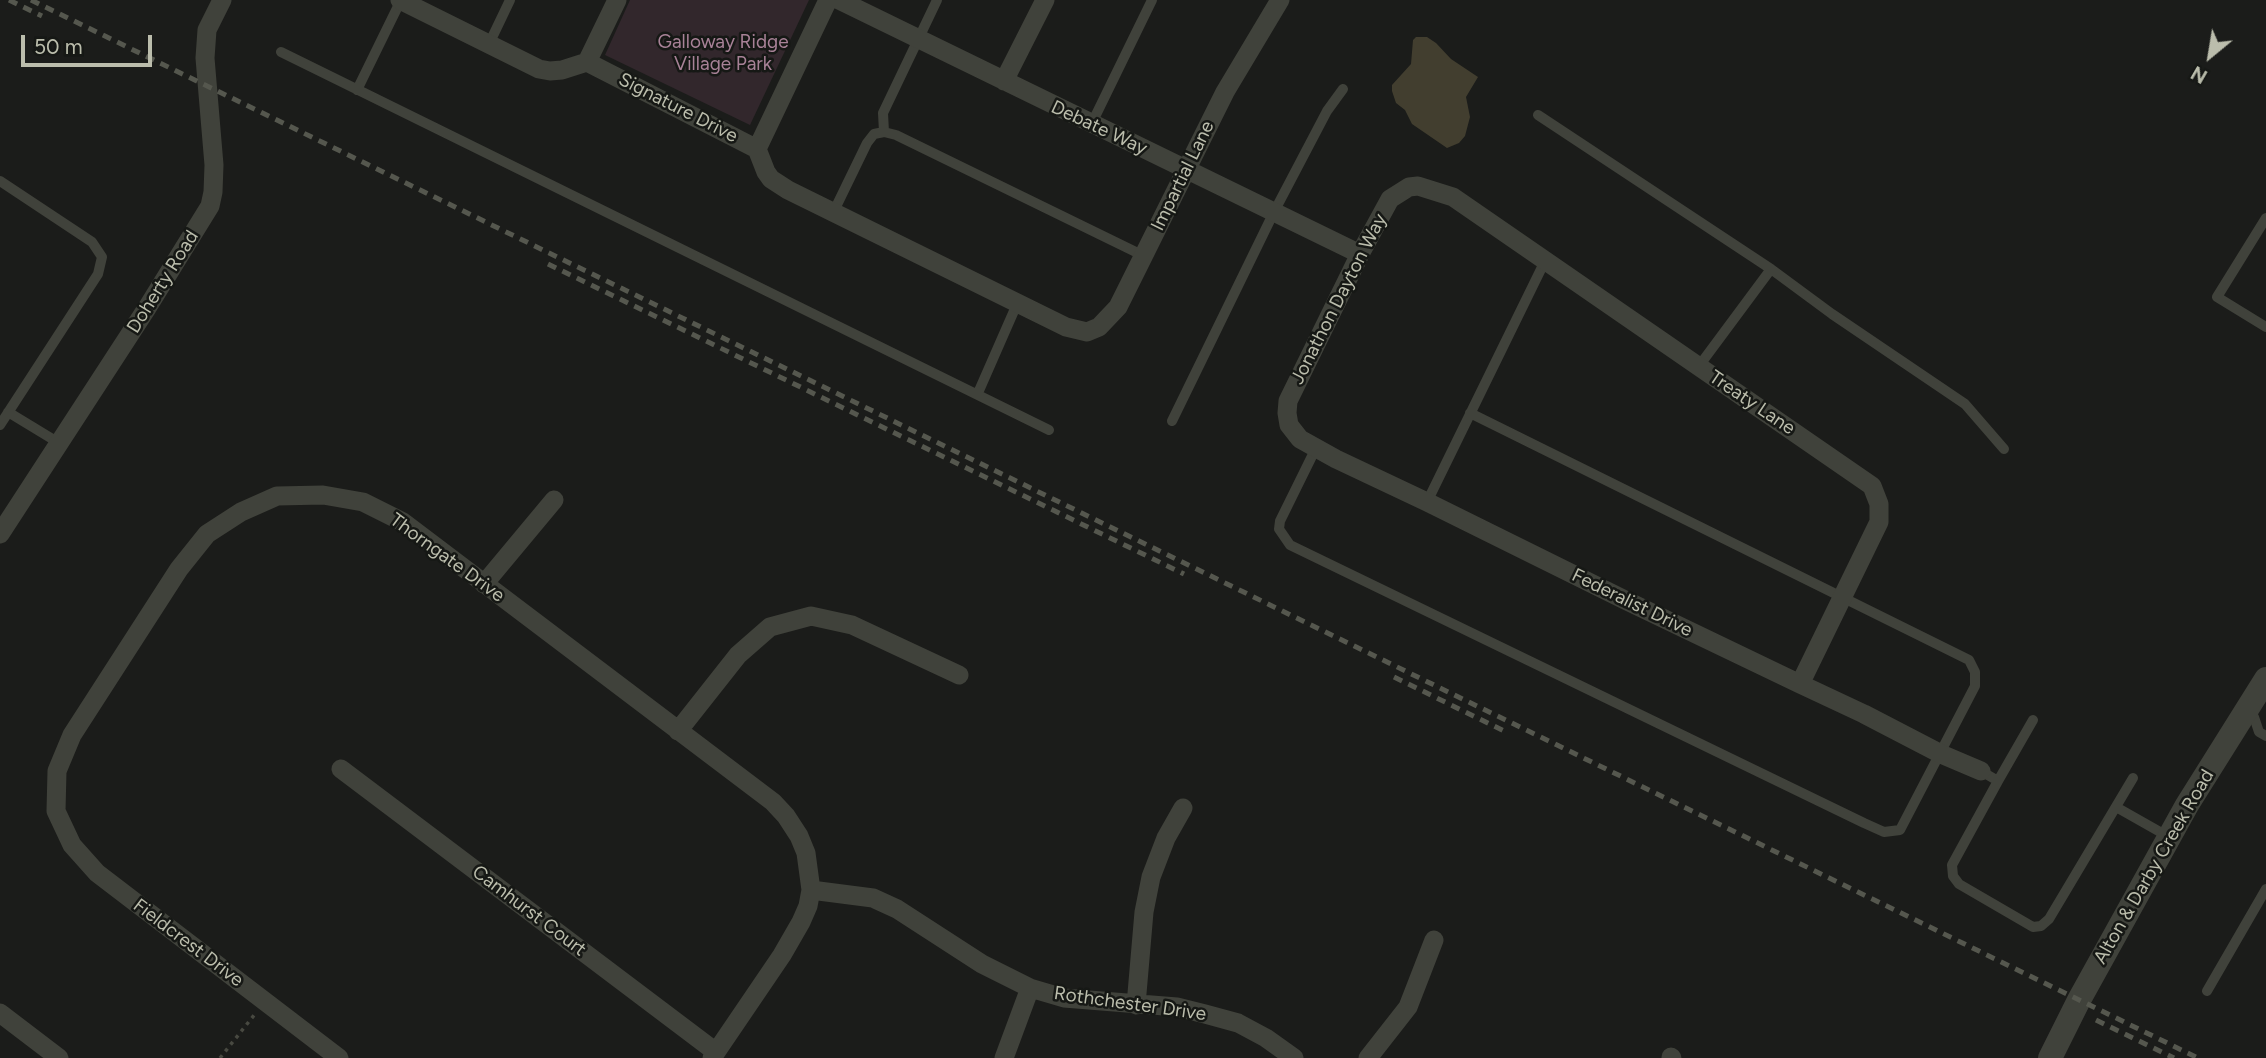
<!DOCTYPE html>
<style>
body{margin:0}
#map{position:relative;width:2266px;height:1058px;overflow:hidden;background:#1b1c1a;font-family:Figtree,sans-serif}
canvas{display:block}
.north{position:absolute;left:2175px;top:21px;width:70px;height:70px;-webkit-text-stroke:5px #161815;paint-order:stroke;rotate:210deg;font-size:19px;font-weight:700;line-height:28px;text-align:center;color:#bbbdac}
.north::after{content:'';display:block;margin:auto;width:24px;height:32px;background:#bbbdac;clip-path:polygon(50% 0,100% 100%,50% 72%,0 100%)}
.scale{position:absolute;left:21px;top:35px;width:131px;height:32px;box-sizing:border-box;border:4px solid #bbbdac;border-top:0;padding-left:9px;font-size:21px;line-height:24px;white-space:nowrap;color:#bbbdac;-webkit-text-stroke:5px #161815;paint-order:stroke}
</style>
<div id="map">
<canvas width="2266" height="1058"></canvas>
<div class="north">N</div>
<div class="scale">50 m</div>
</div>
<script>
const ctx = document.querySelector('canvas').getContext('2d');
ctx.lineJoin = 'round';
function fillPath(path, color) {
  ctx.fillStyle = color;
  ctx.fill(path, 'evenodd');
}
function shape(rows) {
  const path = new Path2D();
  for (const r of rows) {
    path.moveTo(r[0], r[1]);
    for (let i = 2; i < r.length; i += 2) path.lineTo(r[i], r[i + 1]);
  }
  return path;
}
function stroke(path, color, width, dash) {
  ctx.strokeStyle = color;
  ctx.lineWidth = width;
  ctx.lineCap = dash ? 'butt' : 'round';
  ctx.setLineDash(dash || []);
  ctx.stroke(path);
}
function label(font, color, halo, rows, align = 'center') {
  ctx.font = font + ' Figtree,sans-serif';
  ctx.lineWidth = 5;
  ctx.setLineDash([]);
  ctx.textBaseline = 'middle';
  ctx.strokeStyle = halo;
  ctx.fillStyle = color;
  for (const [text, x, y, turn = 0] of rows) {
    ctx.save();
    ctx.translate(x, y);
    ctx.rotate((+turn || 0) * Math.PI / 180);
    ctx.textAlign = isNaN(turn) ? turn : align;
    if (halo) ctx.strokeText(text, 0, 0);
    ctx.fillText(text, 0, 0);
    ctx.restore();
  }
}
fillPath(shape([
 [630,0,809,0,750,125,605,55]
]), '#32272c');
fillPath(shape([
 [1416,37,1427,37,1436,43,1451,59,1478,77,1466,97,1470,117,1465,136,1459,143,1447,148,1412,124,1405,110,1396,103,1392,91,1392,85,1411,64,1413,40]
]), '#423e2f');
stroke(shape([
 [220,1058,255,1014]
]), '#484941', 3.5, [3.5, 5]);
stroke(shape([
 [489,44,510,0],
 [281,52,1049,430],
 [357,90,401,0],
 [1538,115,1771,269,1699,366],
 [1091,125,1152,0],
 [884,132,883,113,937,0],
 [0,181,92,242,102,257,98,274,0,425],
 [833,213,867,143,874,134,884,132,896,135,1144,256],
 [2266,218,2217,297,2266,327],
 [1771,269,1832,314,1965,404,2004,449],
 [978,393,1017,304],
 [8,412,59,443],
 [1172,421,1274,212,1327,111,1343,89],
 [1316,448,1280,521,1279,529,1290,545,1864,823,1884,832,1900,830,1975,686,1975,672,1969,660,1470,413],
 [1427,502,1545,261],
 [2254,717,2259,732,2266,736],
 [1981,771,1998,781,1952,865,1953,876,1959,884,2033,927,2041,926,2049,919,2133,778],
 [1998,781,2033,720],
 [2116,807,2169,837],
 [2207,991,2266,889]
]), '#40423b', 10);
stroke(shape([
 [400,0,539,69,550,71,562,70,587,62,757,149,766,172,771,179,788,190,1066,327,1087,332,1099,327,1118,307,1225,92,1280,0],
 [839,0,1360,254],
 [587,62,617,0],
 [1004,81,1045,0],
 [757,149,828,0],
 [0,534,147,308,210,206,213,192,214,165,205,58,207,30,222,0],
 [484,584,554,500],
 [1800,684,1879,522,1879,504,1872,486,1453,197,1418,186,1409,187,1390,199,1360,254,1288,401,1287,413,1289,425,1300,439,1336,459,1427,502,1625,600,1800,684,1864,714,1941,754,1981,771],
 [678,731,738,655,770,627,811,616,852,625,959,675],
 [341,769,716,1052],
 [811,890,873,898,897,909,982,964,1030,988,1064,998,1177,1007,1205,1014,1238,1023,1266,1038,1294,1058],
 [1136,1005,1144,912,1151,877,1166,838,1183,808],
 [0,1013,59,1058],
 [1671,1057,1672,1058],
 [339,1058,97,873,72,845,56,811,57,771,72,735,179,569,207,534,241,512,277,496,323,495,363,502,403,522,773,802,786,816,799,836,806,853,811,890,808,906,801,922,782,955,712,1058],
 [1004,1058,1030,988],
 [1368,1058,1408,1007,1434,940]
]), '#40423b', 19);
stroke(shape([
 [2050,1058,2079,1000,2187,805,2266,679]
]), '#40423b', 24);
stroke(shape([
 [9,0,42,16],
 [31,0,2198,1058],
 [548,264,1184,574],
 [1394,677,1504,731],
 [2096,1020,2174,1058]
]), '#55574e', 5, [9, 7]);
label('19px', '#a88297', '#161815', [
 ["Galloway Ridge",723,42],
 ["Village Park",723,64]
]);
label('19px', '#bbbdac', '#161815', [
 ["Signature Drive",678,108,27],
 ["Debate Way",1099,128,25],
 ["Impartial Lane",1183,176,-64],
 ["Doherty Road",163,282,-58],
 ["Jonathon Dayton Way",1339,299,-63],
 ["Treaty Lane",1752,403,34],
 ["Thorngate Drive",447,558,36],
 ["Federalist Drive",1632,603,26],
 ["Alton & Darby Creek Road",2154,867,-60],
 ["Camhurst Court",529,911,37],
 ["Fieldcrest Drive",188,943,37],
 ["Rothchester Drive",1130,1004,8]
]);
</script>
